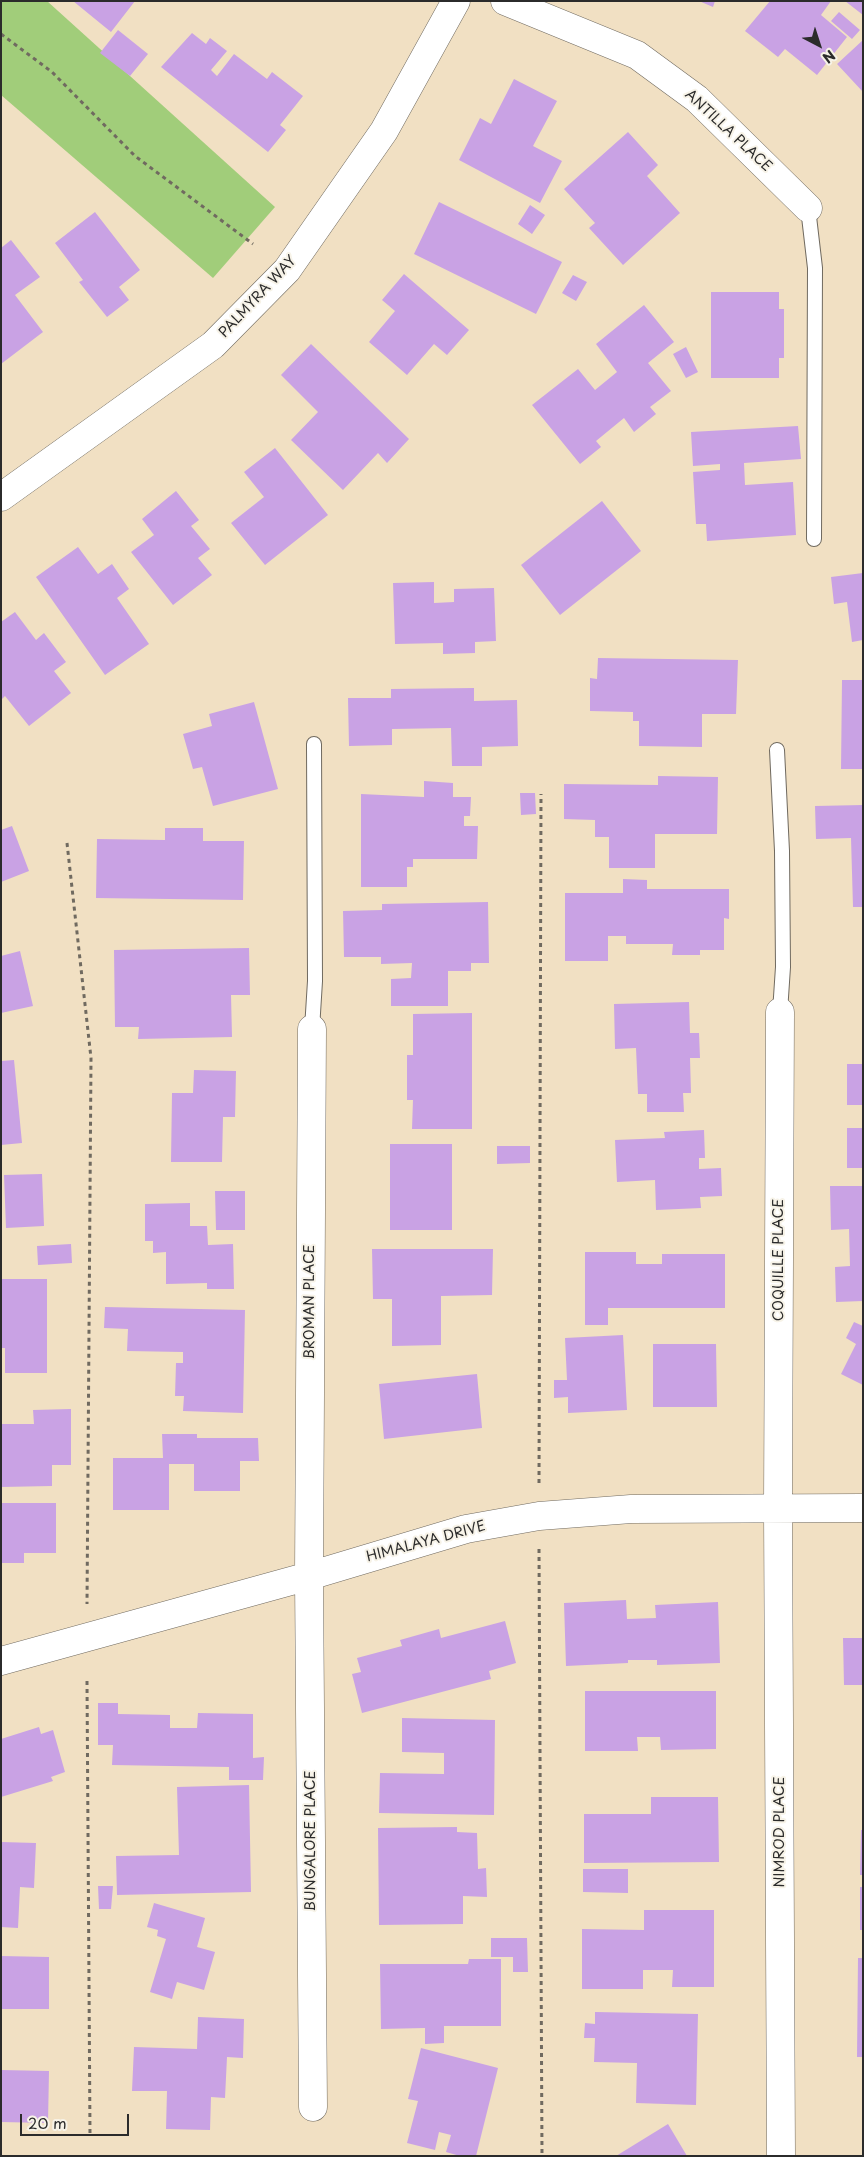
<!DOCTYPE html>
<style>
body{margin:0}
#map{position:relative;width:864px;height:2157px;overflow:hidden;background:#f1e0c3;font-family:"Playpen Sans",sans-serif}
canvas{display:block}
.frame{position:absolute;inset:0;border:2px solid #2b2b2b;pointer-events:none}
.north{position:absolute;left:794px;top:20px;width:50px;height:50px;-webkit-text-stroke:4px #f7f3e8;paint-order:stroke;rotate:140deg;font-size:14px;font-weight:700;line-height:20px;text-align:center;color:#2b2b2b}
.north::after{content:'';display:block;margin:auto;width:18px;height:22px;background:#2b2b2b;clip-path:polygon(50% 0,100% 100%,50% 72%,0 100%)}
.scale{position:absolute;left:20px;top:2114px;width:109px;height:22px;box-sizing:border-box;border:2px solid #2b2b2b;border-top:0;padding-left:6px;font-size:15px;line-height:18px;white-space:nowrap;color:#2b2b2b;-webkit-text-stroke:4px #f7f3e8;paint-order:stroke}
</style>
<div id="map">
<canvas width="864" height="2157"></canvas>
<div class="frame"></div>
<div class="north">N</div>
<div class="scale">20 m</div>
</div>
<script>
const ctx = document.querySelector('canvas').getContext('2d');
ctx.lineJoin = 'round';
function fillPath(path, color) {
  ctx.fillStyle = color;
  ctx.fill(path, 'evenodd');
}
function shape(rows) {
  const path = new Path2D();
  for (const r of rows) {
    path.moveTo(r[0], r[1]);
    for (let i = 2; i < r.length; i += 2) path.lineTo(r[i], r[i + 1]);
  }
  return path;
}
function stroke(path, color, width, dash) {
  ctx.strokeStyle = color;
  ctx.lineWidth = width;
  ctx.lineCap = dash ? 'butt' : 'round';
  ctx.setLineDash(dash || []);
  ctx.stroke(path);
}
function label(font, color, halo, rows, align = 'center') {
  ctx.font = font + ' "Playpen Sans",sans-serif';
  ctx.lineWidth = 4;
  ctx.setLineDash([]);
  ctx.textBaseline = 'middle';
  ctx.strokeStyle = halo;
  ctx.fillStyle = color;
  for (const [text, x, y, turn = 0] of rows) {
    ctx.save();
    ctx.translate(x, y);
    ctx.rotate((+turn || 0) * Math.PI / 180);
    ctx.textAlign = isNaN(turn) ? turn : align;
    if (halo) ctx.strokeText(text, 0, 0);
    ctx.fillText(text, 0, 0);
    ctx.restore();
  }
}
fillPath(shape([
 [1,1,47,1,275,207,213,278,1,95]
]), '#a1cd7a');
fillPath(shape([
 [73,1,135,1,111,32],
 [699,1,715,1,713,7],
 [770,1,831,1,821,15,847,37,817,75,785,49,778,57,745,31],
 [845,1,863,1,863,15],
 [839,12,860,30,852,39,831,21],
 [118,30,148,54,130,76,100,53],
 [192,33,206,44,210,38,227,51,211,70,217,76,234,54,267,79,272,72,303,96,280,125,286,130,268,152,161,67],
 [863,40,863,92,837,64],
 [514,79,557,101,533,146,562,161,540,203,459,160,480,118,491,124],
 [628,132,658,165,647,176,680,213,623,265,589,228,595,223,564,189],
 [439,202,562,262,536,314,414,254],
 [530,205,545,215,532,234,518,224],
 [95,212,140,270,119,287,129,300,107,317,79,282,83,280,55,243],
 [11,240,40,277,15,295,43,332,1,364,1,248],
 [404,274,469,330,447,355,434,344,407,375,369,342,395,311,382,300],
 [573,275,587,282,576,301,562,293],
 [711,292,779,292,779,309,784,309,784,358,779,358,779,378,711,378],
 [644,305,674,342,648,363,671,391,650,407,656,414,634,432,624,418,596,441,601,447,580,464,532,405,578,369,595,390,617,372,596,344],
 [311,344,409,439,387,463,378,453,343,490,291,440,318,412,281,375],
 [686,347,698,372,686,378,673,354],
 [798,426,801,459,744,463,745,485,793,482,796,535,707,541,706,524,696,524,693,472,720,470,720,464,693,466,691,432],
 [275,448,328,515,265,565,231,523,264,497,244,472],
 [176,491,199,520,191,526,210,549,198,558,212,575,173,605,131,552,154,535,142,519],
 [602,501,641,551,560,615,521,565],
 [78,547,98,574,112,564,129,589,117,598,149,644,105,675,36,577],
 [863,573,863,640,852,642,847,602,834,604,831,577],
 [434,582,434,603,454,602,454,589,494,588,496,641,475,642,475,653,443,654,443,643,395,644,393,583],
 [15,612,36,640,44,633,66,662,54,671,71,693,29,726,5,696,1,700,1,622],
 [598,658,738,660,736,714,702,714,702,747,639,746,639,721,633,721,633,712,590,711,590,678,597,679],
 [842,680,863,680,863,769,841,769],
 [474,688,474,701,517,700,518,746,482,747,482,766,452,766,451,728,392,729,392,745,349,746,348,698,391,698,391,689],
 [254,702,278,789,213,806,202,767,193,769,183,734,212,726,209,714],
 [658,776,718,777,717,834,655,834,655,868,609,868,609,837,595,837,595,820,564,819,564,784,658,785],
 [424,781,453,783,453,797,471,797,470,816,464,816,464,826,478,826,477,859,413,859,413,867,407,867,407,887,361,887,361,794,424,797],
 [520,793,535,793,536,814,521,815],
 [863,805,863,907,853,907,851,838,816,839,815,806],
 [12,826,29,871,1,882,1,830],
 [165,828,203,828,203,841,244,841,243,900,96,898,97,839,165,840],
 [623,879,647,880,647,889,729,889,729,919,724,918,724,950,700,950,700,955,672,955,673,944,626,944,626,936,608,936,608,961,565,961,565,893,623,893],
 [488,902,489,963,471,963,471,971,448,971,448,1006,391,1006,391,979,411,978,412,963,381,964,381,957,344,957,343,911,382,910,382,904],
 [249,948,250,995,231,995,232,1037,138,1039,139,1027,115,1027,114,950],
 [20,951,33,1006,1,1013,1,956],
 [689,1002,690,1033,699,1033,700,1058,690,1058,691,1093,683,1093,684,1112,647,1112,647,1094,638,1094,636,1048,615,1049,614,1004],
 [472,1013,472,1129,412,1129,413,1100,407,1100,407,1055,413,1055,413,1014],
 [14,1060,22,1143,1,1145,1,1061],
 [847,1064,863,1064,863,1105,847,1105],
 [194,1070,236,1071,235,1117,223,1117,222,1162,171,1162,172,1093,193,1093],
 [847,1128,863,1128,863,1168,847,1168],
 [704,1130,705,1158,699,1158,699,1169,721,1168,722,1196,700,1197,701,1208,656,1210,655,1180,617,1182,615,1140,665,1138,664,1132],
 [390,1144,452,1144,452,1230,390,1230],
 [497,1146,530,1146,530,1163,497,1164],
 [42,1174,44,1226,6,1228,4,1175],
 [830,1186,863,1186,863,1301,836,1302,835,1267,850,1266,849,1229,831,1230],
 [215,1191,245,1191,245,1230,216,1230],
 [190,1203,190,1226,207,1226,208,1245,233,1244,234,1289,207,1289,207,1283,166,1284,166,1252,153,1253,153,1241,145,1241,145,1204],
 [71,1244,72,1263,38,1265,37,1246],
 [372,1249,493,1249,492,1295,441,1296,441,1345,392,1346,392,1299,373,1299],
 [585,1252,636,1252,636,1264,662,1264,662,1254,725,1254,725,1308,608,1308,608,1325,585,1325],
 [1,1279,47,1279,47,1373,5,1373,5,1348,1,1348],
 [105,1307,245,1310,243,1413,183,1411,184,1396,175,1396,176,1363,183,1363,183,1352,127,1351,128,1329,104,1328],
 [854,1322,863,1326,863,1385,841,1374,856,1344,846,1338],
 [623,1335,627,1410,568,1413,568,1397,554,1398,554,1380,567,1380,565,1338],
 [653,1344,716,1344,717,1407,653,1407],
 [477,1374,482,1428,384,1439,379,1384],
 [71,1409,71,1465,52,1465,52,1486,1,1487,1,1424,34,1424,33,1410],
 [162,1434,197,1434,197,1438,258,1438,259,1461,240,1461,240,1491,194,1491,194,1464,169,1464,169,1510,113,1510,113,1458,163,1458],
 [1,1503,56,1503,56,1553,24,1553,24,1563,1,1563],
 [626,1600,627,1619,656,1618,655,1605,718,1602,720,1663,657,1665,657,1660,628,1660,628,1663,566,1666,564,1603],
 [505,1621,516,1663,489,1671,491,1679,362,1713,352,1674,361,1672,357,1658,402,1646,400,1640,439,1629,441,1638],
 [843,1638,863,1638,863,1685,844,1685],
 [585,1691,716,1691,716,1749,661,1750,660,1737,637,1737,638,1751,585,1751],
 [98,1703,118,1703,118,1714,170,1715,170,1728,197,1728,198,1713,253,1714,253,1758,264,1757,263,1780,229,1780,229,1767,112,1765,113,1745,98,1745],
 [402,1718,495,1720,494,1815,379,1813,380,1773,444,1774,444,1753,402,1752],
 [39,1727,41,1734,53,1730,65,1772,51,1777,53,1781,1,1797,1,1739],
 [249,1785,251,1892,117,1895,116,1856,179,1855,177,1787],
 [651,1797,718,1797,719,1862,584,1863,584,1814,651,1814],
 [457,1827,457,1832,477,1833,478,1869,486,1868,487,1897,463,1896,463,1924,379,1925,378,1828],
 [861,1830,863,1830,863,1875,860,1875],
 [1,1842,36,1843,34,1888,20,1887,18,1928,1,1927],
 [583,1869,628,1869,628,1893,583,1892],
 [98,1886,113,1886,111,1909,99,1909],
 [860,1887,863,1887,863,1930,860,1930],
 [154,1903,205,1918,197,1947,215,1952,204,1990,177,1982,172,1999,150,1992,166,1939,157,1936,158,1930,147,1927],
 [644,1910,714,1910,714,1987,672,1987,673,1970,643,1970,643,1989,582,1989,582,1929,644,1930],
 [491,1938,527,1938,528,1972,513,1972,513,1957,491,1957],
 [1,1956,49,1957,49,2009,1,2009],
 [858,1958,863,1958,863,2057,857,2057],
 [469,1959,501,1959,501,2026,444,2026,444,2043,425,2044,425,2028,381,2029,380,1964,468,1964],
 [595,2012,698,2014,696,2105,636,2103,637,2063,594,2062,595,2038,584,2038,585,2023,595,2024],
 [198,2017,244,2019,243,2058,227,2057,225,2098,211,2097,210,2130,166,2129,167,2091,132,2091,134,2047,197,2049],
 [421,2048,498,2068,476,2156,460,2156,446,2152,451,2135,439,2132,435,2150,407,2143,418,2101,408,2099],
 [1,2070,49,2071,48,2123,1,2122],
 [668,2124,687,2156,616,2156]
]), '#c9a2e4');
const lane = shape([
 [808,208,815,268,814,539],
 [777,750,782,851,783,967,780,1012],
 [312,1029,315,981,314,744]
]);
const street = shape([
 [505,1,637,55,697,99,808,208],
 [1,497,213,345,287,270,384,131,456,1],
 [780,1012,778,1508,781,2156],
 [312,1029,309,1576,313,2107],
 [1,1661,309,1576,466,1529,539,1516,631,1509,863,1508]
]);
stroke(lane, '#706a60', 16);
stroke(street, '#706a60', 29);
stroke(shape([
 [1,34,52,72,135,156,253,244],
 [67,843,91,1058,87,1604],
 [539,1483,541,794],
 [539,1549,542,2156],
 [87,1681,90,2134]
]), '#706a60', 3, [4, 4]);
stroke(lane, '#fff', 14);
stroke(street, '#fff', 28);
label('14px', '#2b2b2b', '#f7f3e8', [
 ["ANTILLA PLACE",728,131,43],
 ["PALMYRA WAY",258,297,-47],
 ["COQUILLE PLACE",779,1260,-90],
 ["BROMAN PLACE",310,1302,-90],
 ["HIMALAYA DRIVE",426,1542,-15],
 ["NIMROD PLACE",780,1832,-90],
 ["BUNGALORE PLACE",311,1841,-90]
]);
</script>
